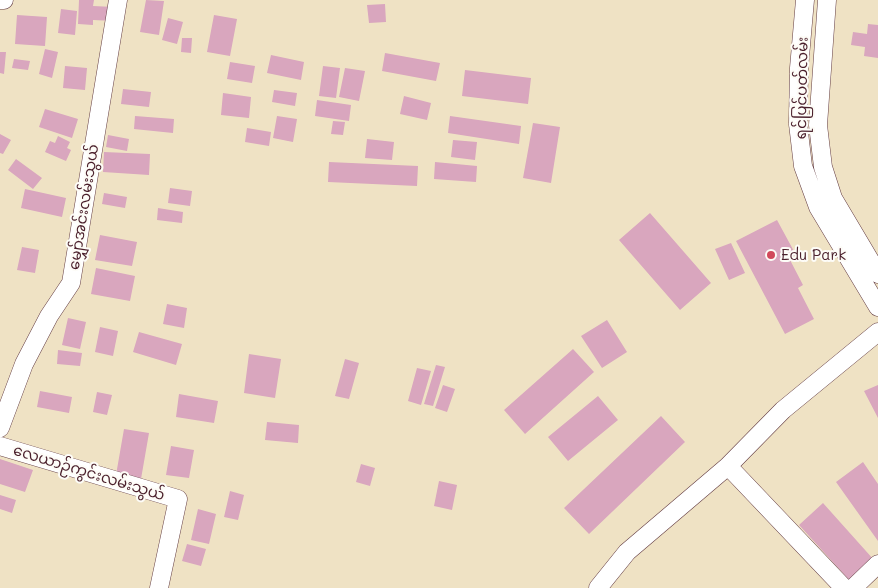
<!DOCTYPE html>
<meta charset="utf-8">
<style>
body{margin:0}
canvas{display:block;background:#efe2c4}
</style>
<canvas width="878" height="588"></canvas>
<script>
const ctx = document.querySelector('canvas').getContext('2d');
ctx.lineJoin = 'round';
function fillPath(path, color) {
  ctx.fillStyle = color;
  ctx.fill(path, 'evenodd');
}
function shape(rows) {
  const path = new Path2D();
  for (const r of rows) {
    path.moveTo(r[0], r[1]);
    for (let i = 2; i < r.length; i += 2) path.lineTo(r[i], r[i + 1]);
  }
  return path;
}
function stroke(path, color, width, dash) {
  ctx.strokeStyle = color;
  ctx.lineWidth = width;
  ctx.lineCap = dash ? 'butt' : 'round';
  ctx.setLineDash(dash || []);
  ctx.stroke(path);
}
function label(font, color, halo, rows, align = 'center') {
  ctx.font = font + ' Mali,"Noto Sans Myanmar",sans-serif';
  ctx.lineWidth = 4;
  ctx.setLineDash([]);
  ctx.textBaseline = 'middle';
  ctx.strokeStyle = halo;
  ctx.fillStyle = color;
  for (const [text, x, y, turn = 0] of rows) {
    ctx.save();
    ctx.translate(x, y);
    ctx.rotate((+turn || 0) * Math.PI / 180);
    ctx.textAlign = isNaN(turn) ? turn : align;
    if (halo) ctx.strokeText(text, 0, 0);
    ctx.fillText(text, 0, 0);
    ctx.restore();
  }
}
fillPath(shape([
 [79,0,94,0,93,6,114,7,114,21,93,20,93,25,78,24],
 [146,0,164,1,159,35,140,32],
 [385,4,386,22,369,23,367,5],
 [61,9,77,11,75,35,58,33],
 [17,15,47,17,45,46,15,44],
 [214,15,237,19,230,56,207,52],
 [168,18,183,22,177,44,162,40],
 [868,24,878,25,878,58,864,56,865,47,851,45,853,32,867,34],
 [182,38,192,38,191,53,181,52],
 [45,49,58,52,52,78,39,74],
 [0,52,6,52,4,74,0,73],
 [385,53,440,63,436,81,382,71],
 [271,55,304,62,301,80,267,73],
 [14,59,30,61,28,70,12,68],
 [230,62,255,66,252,83,227,79],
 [65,66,87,68,85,90,63,88],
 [323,66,340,68,336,98,319,96],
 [345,68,365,71,359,101,339,97],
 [465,70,531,78,528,104,462,96],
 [123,89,151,92,149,107,121,104],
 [274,90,297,93,295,106,272,102],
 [223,93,251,97,249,118,221,115],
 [404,96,431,103,427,120,400,114],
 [317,100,351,105,349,121,315,116],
 [45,109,78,119,72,138,39,127],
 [135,116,174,119,173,133,134,129],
 [277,116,297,119,293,142,273,138],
 [450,116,521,126,519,144,448,133],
 [333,121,345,122,343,135,331,134],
 [533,123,560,127,551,183,523,178],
 [247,128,271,132,269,146,245,142],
 [0,134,11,140,3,154,0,153],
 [108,135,129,139,127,151,106,147],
 [58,136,70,142,67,148,71,150,66,161,45,152,50,141,55,143],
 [367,139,394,142,392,160,365,158],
 [453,140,477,142,475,160,451,157],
 [104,152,150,154,149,175,103,172],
 [16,159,42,178,33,189,8,170],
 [329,162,418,166,417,186,328,182],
 [435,162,477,166,476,182,434,179],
 [170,188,192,191,190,206,168,203],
 [25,189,66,198,62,217,21,208],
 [104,193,127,197,125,208,102,204],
 [158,208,183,212,182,223,157,220],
 [650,213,711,283,680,310,619,240],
 [777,220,796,255,789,258,803,285,798,288,814,319,785,334,736,241],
 [100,235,137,242,132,266,95,260],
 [731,243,745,273,729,280,715,249],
 [22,247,39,250,35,273,17,270],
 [96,268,135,276,130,301,91,294],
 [167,304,187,308,184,328,163,324],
 [68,318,86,322,80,349,62,345],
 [607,320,627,352,602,368,581,336],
 [100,327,118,331,113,356,95,352],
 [139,332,182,344,176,365,133,352],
 [573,349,594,372,525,434,504,410],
 [58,350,82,353,80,366,57,364],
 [249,354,281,359,275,398,244,393],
 [345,359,359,363,349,399,335,396],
 [436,365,445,367,433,406,424,404],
 [417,368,431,371,421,405,408,401],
 [443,385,455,389,447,412,435,408],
 [878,385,878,418,864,391],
 [40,391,72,397,69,413,37,407],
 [97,392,112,395,107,415,93,412],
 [179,394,218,401,214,423,176,417],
 [598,396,618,420,568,461,548,437],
 [661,416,685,442,589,534,564,508],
 [267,422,299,425,298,443,265,440],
 [124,429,149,433,141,479,116,475],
 [171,446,194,450,189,478,166,475],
 [0,459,33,470,25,492,0,484],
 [863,462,878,484,878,541,836,482],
 [361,464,375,468,370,486,356,482],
 [439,481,457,485,452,510,434,506],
 [230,491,244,495,238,520,224,517],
 [0,495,16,500,12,513,0,509],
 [823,503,874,560,851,582,799,525],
 [198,509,216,514,209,544,191,540],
 [187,544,206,549,201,566,182,561]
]), '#d9a6be');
const minor = shape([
 [0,0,4,0],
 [805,0,799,68,798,124,803,166,818,207,878,307],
 [827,0,818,125,823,167,833,198,878,274],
 [0,428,24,364,49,316,71,283,118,0],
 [0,446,178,499,159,588],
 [728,466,844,588],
 [598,588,627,552,728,466,783,410,878,332],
 [853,588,878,564]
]);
stroke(minor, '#633c42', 19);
stroke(minor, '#fff', 18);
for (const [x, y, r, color] of [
 [771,255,5,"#d1495b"]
]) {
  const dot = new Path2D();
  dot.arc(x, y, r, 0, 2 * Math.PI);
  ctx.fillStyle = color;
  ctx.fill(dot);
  stroke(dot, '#fdfcf7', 2);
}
label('15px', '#4a1f2b', '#fdfcf7', [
 ["ရင်ပြင်ပတ်လမ်း",802,88,-89],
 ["မျှော်အင်းလမ်းသွယ်",84,207,-81],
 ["လေယာဉ်ကွင်းလမ်းသွယ်",89,473,17]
]);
label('15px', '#4a1f2b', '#fdfcf7', [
 ["Edu Park",781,255]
], 'left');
</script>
